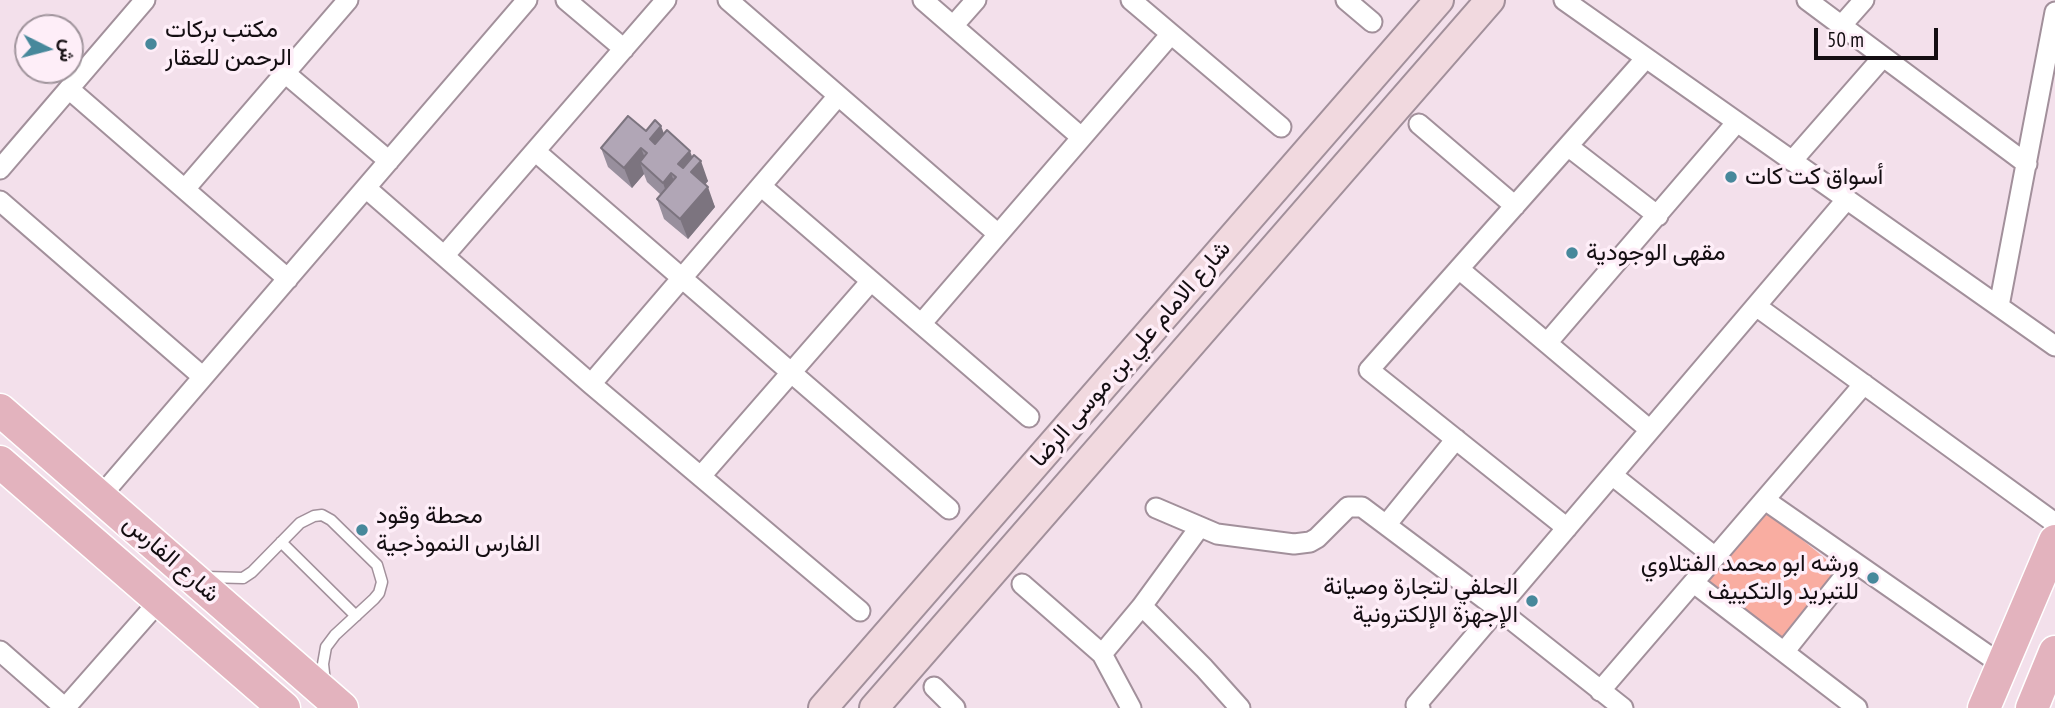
<!DOCTYPE html>
<meta charset="utf-8">
<style>
body{margin:0}
#map{position:relative;width:2055px;height:708px;overflow:hidden;background:#f3e0eb;font-family:"PT Sans Narrow",Vazirmatn,sans-serif}
canvas{display:block}
.north{position:absolute;left:14px;top:14px;width:70px;height:70px;box-sizing:border-box;background:#feeef8;border:2px solid #a0949c;border-radius:50%;rotate:96deg;font-size:19px;font-weight:700;line-height:28px;text-align:center;color:#140e12}
.north::after{content:'';display:block;margin:auto;width:24px;height:32px;background:#47889b;clip-path:polygon(50% 0,100% 100%,50% 72%,0 100%)}
.scale{position:absolute;left:1814px;top:28px;width:124px;height:32px;box-sizing:border-box;border:4px solid #140e12;border-top:0;padding-left:9px;font-size:21px;line-height:24px;white-space:nowrap;color:#140e12;-webkit-text-stroke:5px #feeef8;paint-order:stroke}
</style>
<div id="map">
<canvas width="2055" height="708"></canvas>
<div class="north">ش</div>
<div class="scale">50 m</div>
</div>
<script>
const ctx = document.querySelector('canvas').getContext('2d');
ctx.lineJoin = 'round';
function fillPath(path, color) {
  ctx.fillStyle = color;
  ctx.fill(path, 'evenodd');
}
function shape(rows) {
  const path = new Path2D();
  for (const r of rows) {
    path.moveTo(r[0], r[1]);
    for (let i = 2; i < r.length; i += 2) path.lineTo(r[i], r[i + 1]);
  }
  return path;
}
function stroke(path, color, width, dash) {
  ctx.strokeStyle = color;
  ctx.lineWidth = width;
  ctx.lineCap = dash ? 'butt' : 'round';
  ctx.setLineDash(dash || []);
  ctx.stroke(path);
}
function label(font, color, halo, rows, align = 'center') {
  ctx.font = font + ' "PT Sans Narrow",Vazirmatn,sans-serif';
  ctx.lineWidth = 7;
  ctx.setLineDash([]);
  ctx.textBaseline = 'middle';
  ctx.strokeStyle = halo;
  ctx.fillStyle = color;
  for (const [text, x, y, turn = 0] of rows) {
    ctx.save();
    ctx.translate(x, y);
    ctx.rotate((+turn || 0) * Math.PI / 180);
    ctx.textAlign = isNaN(turn) ? turn : align;
    if (halo) ctx.strokeText(text, 0, 0);
    ctx.fillText(text, 0, 0);
    ctx.restore();
  }
}
fillPath(shape([
 [1766,510,1838,569,1781,639,1706,582]
]), '#f9ada1');
const lane = shape([
 [281,542,356,616],
 [206,577,243,578,252,572,300,523,314,516,322,515,331,520,377,565,382,582,379,593,374,599,335,635,326,647,323,664,325,682]
]);
const street = shape([
 [566,0,624,49],
 [728,0,998,234],
 [923,0,1081,137],
 [1131,0,1281,127],
 [1346,0,1372,22],
 [1564,0,2055,346],
 [1807,0,2027,164],
 [953,26,976,0],
 [1841,26,1864,0],
 [285,73,389,161],
 [69,89,288,279],
 [1419,124,1515,206],
 [1569,147,1658,216],
 [535,151,949,509],
 [1792,161,1883,57],
 [0,169,145,0],
 [761,186,1029,417],
 [366,188,591,384,860,611],
 [185,189,348,0],
 [0,201,203,377],
 [444,256,666,0],
 [1459,269,1650,430],
 [1756,306,2055,523],
 [1999,306,2055,12],
 [921,324,1171,34],
 [1547,343,1737,122],
 [591,384,838,96],
 [1612,475,1715,557],
 [701,476,871,281],
 [100,497,527,0],
 [1765,500,2002,665],
 [1156,508,1217,534,1294,544,1310,542,1317,538,1348,507,1362,507,1498,609,1623,708],
 [1386,525,1456,439],
 [1567,528,1369,370,1646,58],
 [1694,583,1857,708],
 [1022,584,1102,654,1131,708],
 [1142,606,1204,668,1240,708],
 [0,651,65,708],
 [1784,652,1855,563],
 [1102,654,1142,606,1199,528],
 [934,687,955,708],
 [1600,691,1864,384],
 [65,708,160,600],
 [1420,708,1416,705,1847,199]
]);
const secondary = shape([
 [823,708,1439,0],
 [874,708,1490,0]
]);
const primary = shape([
 [0,410,342,708],
 [0,462,284,708],
 [1984,708,2055,541],
 [2032,708,2055,652]
]);
stroke(lane, '#a2909b', 13);
stroke(street, '#a2909b', 23);
stroke(secondary, '#a2909b', 32);
stroke(primary, '#fff', 35);
stroke(lane, '#fff', 10);
stroke(street, '#fff', 19);
stroke(secondary, '#f1d9df', 28);
stroke(primary, '#e3b3be', 32);
fillPath(shape([
 [664,134,692,157,708,181,705,185,715,207,688,239,664,219,657,199,661,195,647,182,644,174,632,188,608,167,601,148]
]), '#988f9d');
fillPath(shape([
 [661,126,669,146,657,159,650,139],
 [641,148,649,168,640,162,644,174,632,188,624,168],
 [690,151,696,167,701,161,708,181,698,192,678,164],
 [671,173,678,193,670,203,663,183],
 [708,187,715,207,688,239,680,219]
]), '#7c747f');
const building = shape([
 [628,116,646,131,655,120,661,126,650,139,655,144,667,130,690,151,678,164,683,168,694,155,701,161,691,172,708,187,680,219,657,199,676,177,671,173,663,183,640,162,647,153,641,148,624,168,601,148,628,116]
]);
fillPath(building, '#b1a6b6');
stroke(building, '#7c747f', 2);
for (const [x, y, r, color] of [
 [151,44,7,"#47889b"],
 [1731,177,7,"#47889b"],
 [1572,253,7,"#47889b"],
 [362,530,7,"#47889b"],
 [1873,578,7,"#47889b"],
 [1532,601,7,"#47889b"]
]) {
  const dot = new Path2D();
  dot.arc(x, y, r, 0, 2 * Math.PI);
  ctx.fillStyle = color;
  ctx.fill(dot);
  stroke(dot, '#feeef8', 2.5);
}
label('24px', '#140e12', '#feeef8', [
 ["مكتب بركات",165,30],
 ["الرحمن للعقار",165,58],
 ["أسواق كت كات",1745,177],
 ["مقهى الوجودية",1586,253],
 ["محطة وقود",376,516],
 ["الفارس النموذجية",376,544],
 ["ورشه ابو محمد الفتلاوي",1859,564,"right"],
 ["للتبريد والتكييف",1859,592,"right"],
 ["الحلفي لتجارة وصيانة",1518,587,"right"],
 ["الإجهزة الإلكترونية",1518,615,"right"]
], 'left');
label('24px', '#140e12', '#feeef8', [
 ["شارع الامام علي بن موسى الرضا",1131,354,-49],
 ["شارع الفارس",171,559,41]
]);
</script>
